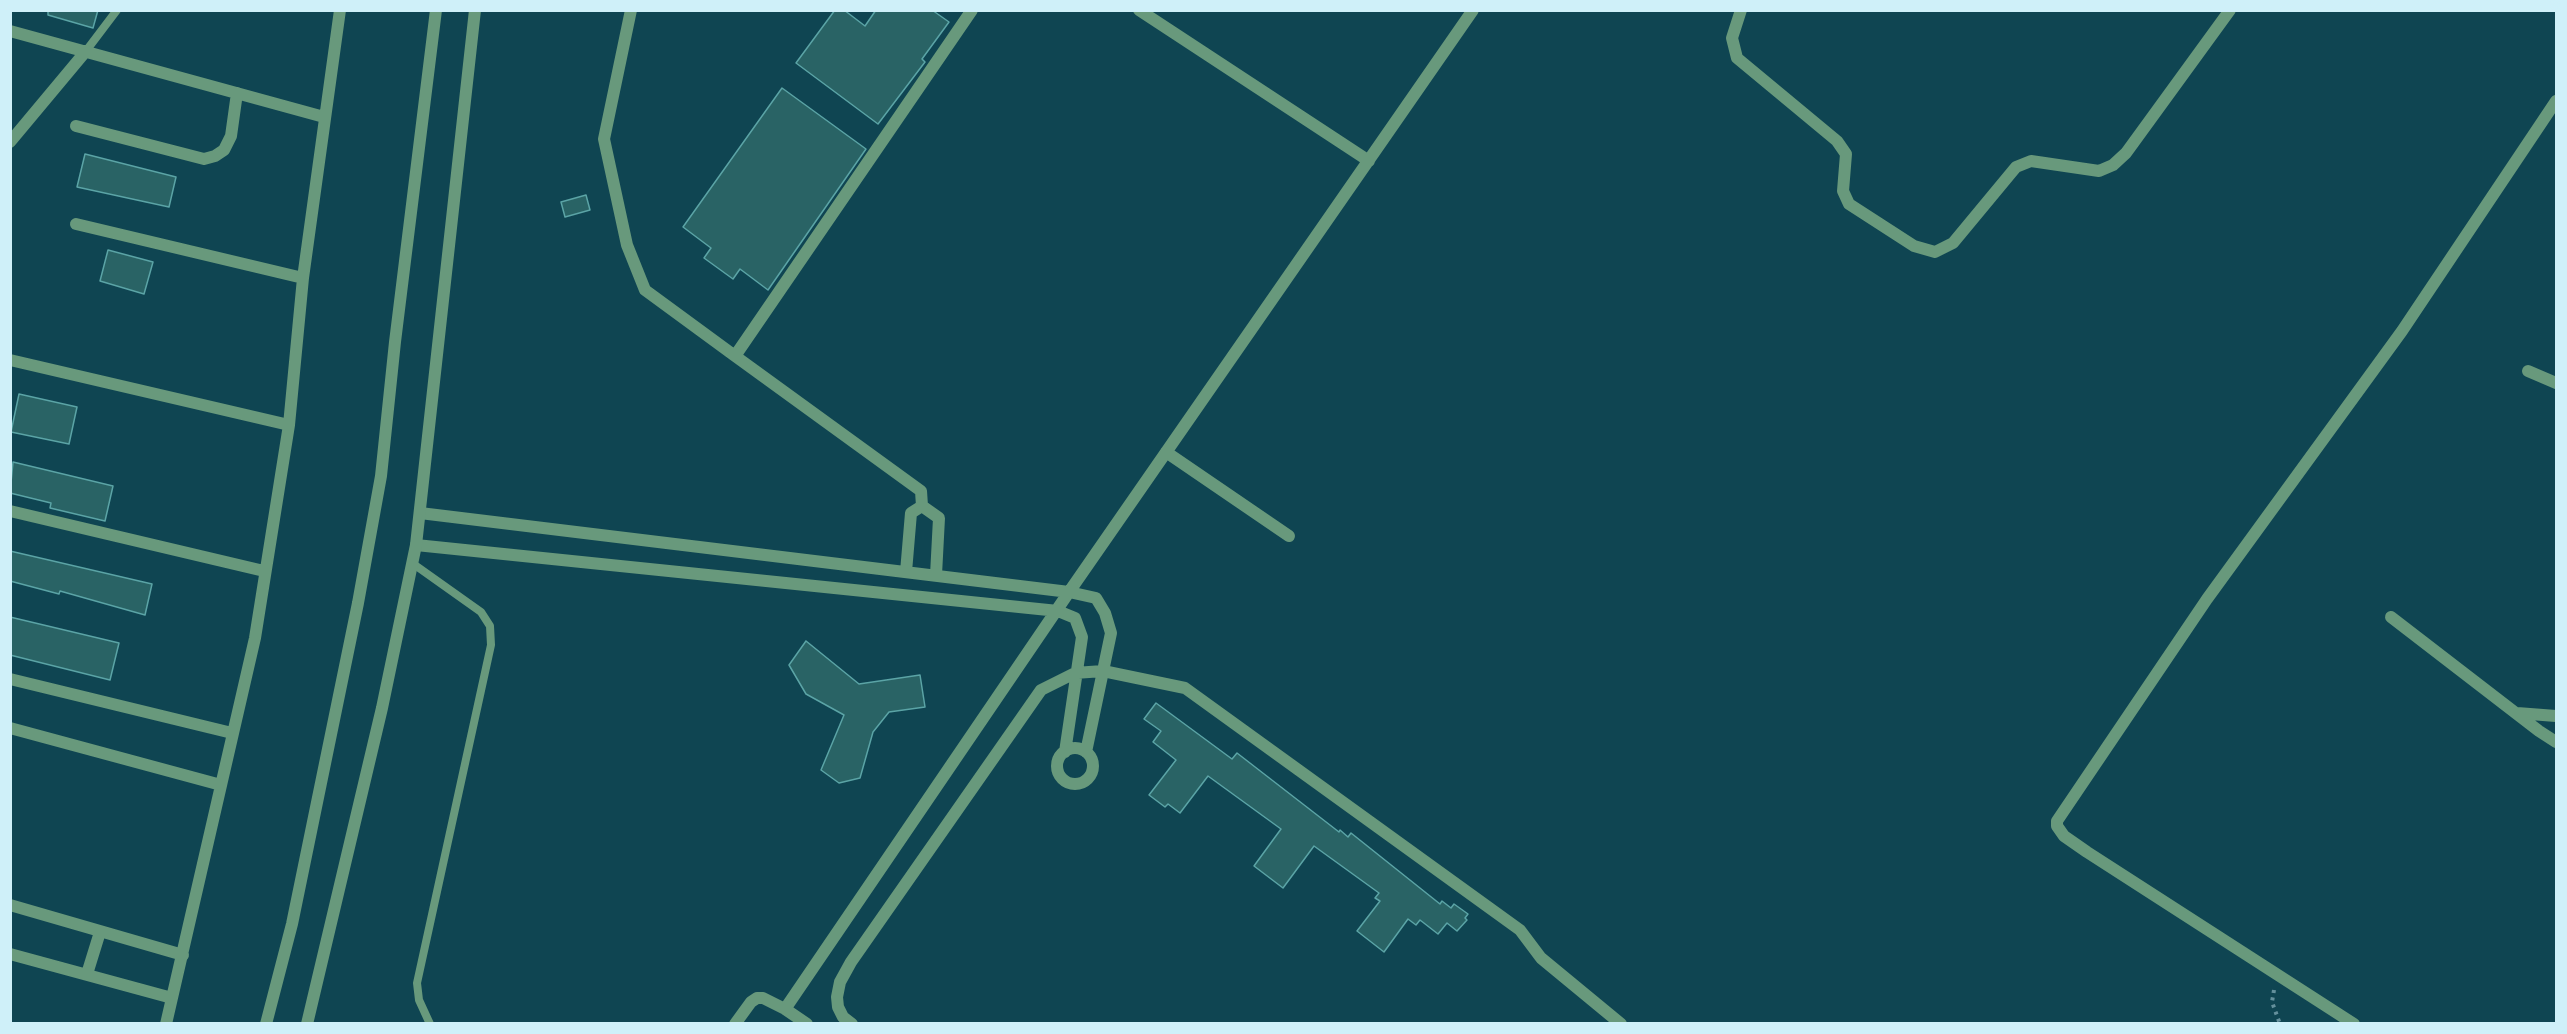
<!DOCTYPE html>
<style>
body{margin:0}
#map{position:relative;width:2567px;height:1034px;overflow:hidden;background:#0f4552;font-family:"PT Serif",serif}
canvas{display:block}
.frame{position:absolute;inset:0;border:12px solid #cff0f9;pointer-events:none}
</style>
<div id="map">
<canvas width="2567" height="1034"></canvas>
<div class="frame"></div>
</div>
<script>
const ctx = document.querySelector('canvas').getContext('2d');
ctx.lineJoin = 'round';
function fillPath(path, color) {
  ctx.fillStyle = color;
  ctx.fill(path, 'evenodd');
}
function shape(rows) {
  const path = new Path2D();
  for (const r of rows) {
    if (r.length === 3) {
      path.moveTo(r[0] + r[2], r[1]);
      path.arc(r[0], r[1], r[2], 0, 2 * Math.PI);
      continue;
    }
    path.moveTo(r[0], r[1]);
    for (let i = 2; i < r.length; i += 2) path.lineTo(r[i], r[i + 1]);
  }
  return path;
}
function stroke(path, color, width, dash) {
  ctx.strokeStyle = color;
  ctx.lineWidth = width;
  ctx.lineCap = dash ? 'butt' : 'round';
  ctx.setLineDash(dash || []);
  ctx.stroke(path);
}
const building = shape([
 [48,10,98,10,93,28,48,15,48,10],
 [835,10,844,10,865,26,876,10,932,10,949,22,922,59,925,62,878,124,796,63,835,10],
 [782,88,866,149,768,290,740,269,733,279,704,258,711,248,683,227,782,88],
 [85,154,176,177,169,207,77,187,85,154],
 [586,195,590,210,565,217,561,202,586,195],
 [108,250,153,262,144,294,100,281,108,250],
 [19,394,77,407,69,444,11,432,19,394],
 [13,462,113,486,105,521,50,508,51,503,10,493,13,462],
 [10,551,152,584,145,615,60,591,59,594,10,581,10,551],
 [10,617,119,643,110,680,10,655,10,617],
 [806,641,859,684,920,675,925,707,889,712,873,732,860,778,839,783,821,770,844,715,806,694,789,665,806,641],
 [1156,703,1232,759,1237,753,1339,832,1340,830,1348,837,1351,833,1440,904,1442,901,1451,908,1454,904,1468,914,1465,918,1467,920,1457,931,1447,923,1438,934,1420,920,1416,925,1408,919,1384,952,1357,931,1380,901,1375,898,1379,893,1314,846,1283,888,1254,866,1281,829,1208,776,1180,813,1168,804,1165,807,1149,795,1176,760,1153,742,1161,731,1144,719,1156,703]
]);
fillPath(building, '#296365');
stroke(building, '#5ba4a6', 1.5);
stroke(shape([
 [2274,990,2272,1002,2280,1024]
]), '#64909c', 4, [3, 4.5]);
stroke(shape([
 [86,51,117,10],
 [412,563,481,612,490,626,491,645,417,983,419,1000,430,1024]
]), '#68997c', 8);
stroke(shape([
 [631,10,604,139,627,245,645,290,735,356],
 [1139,10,1369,161],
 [1741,10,1732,38,1737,58,1837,141,1846,154,1843,191,1849,204,1914,246,1935,252,1953,243,2016,167,2031,161,2099,171,2113,165,2126,153,2230,10],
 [10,31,324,117],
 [76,126,204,159,215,156,224,150,231,136,237,93],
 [10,142,86,51],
 [76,224,303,278],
 [10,360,289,425],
 [2528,371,2556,383],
 [1166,452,1289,536],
 [922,506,939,518,936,575],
 [10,511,264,571],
 [420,513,1069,592,1096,598,1105,613,1111,633,1086,752],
 [416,545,1058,611,1075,618,1082,637,1065,752],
 [906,572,911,513,922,506,921,491,735,356,972,10],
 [2391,617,2539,731,2556,742],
 [10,679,232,733],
 [2517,713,2556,716],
 [10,728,221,785],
 [1075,766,18],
 [10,905,183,955],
 [10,954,172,998],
 [87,974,100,932],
 [166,1024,255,638,289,425,303,278,340,10],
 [735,1024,751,1002,757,998,763,998,785,1009],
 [807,1024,785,1009,1069,592,1473,10],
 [852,1024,843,1017,838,1007,837,997,840,982,851,962,1041,690,1075,673,1103,671,1185,688,1520,930,1541,958,1621,1024],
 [2354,1024,2087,852,2064,836,2057,826,2057,821,2207,599,2402,331,2556,101]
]), '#68997c', 12);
stroke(shape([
 [266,1024,292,924,358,603,381,476,395,342,436,10],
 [307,1024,382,708,416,545,475,10]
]), '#68997c', 12);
</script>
